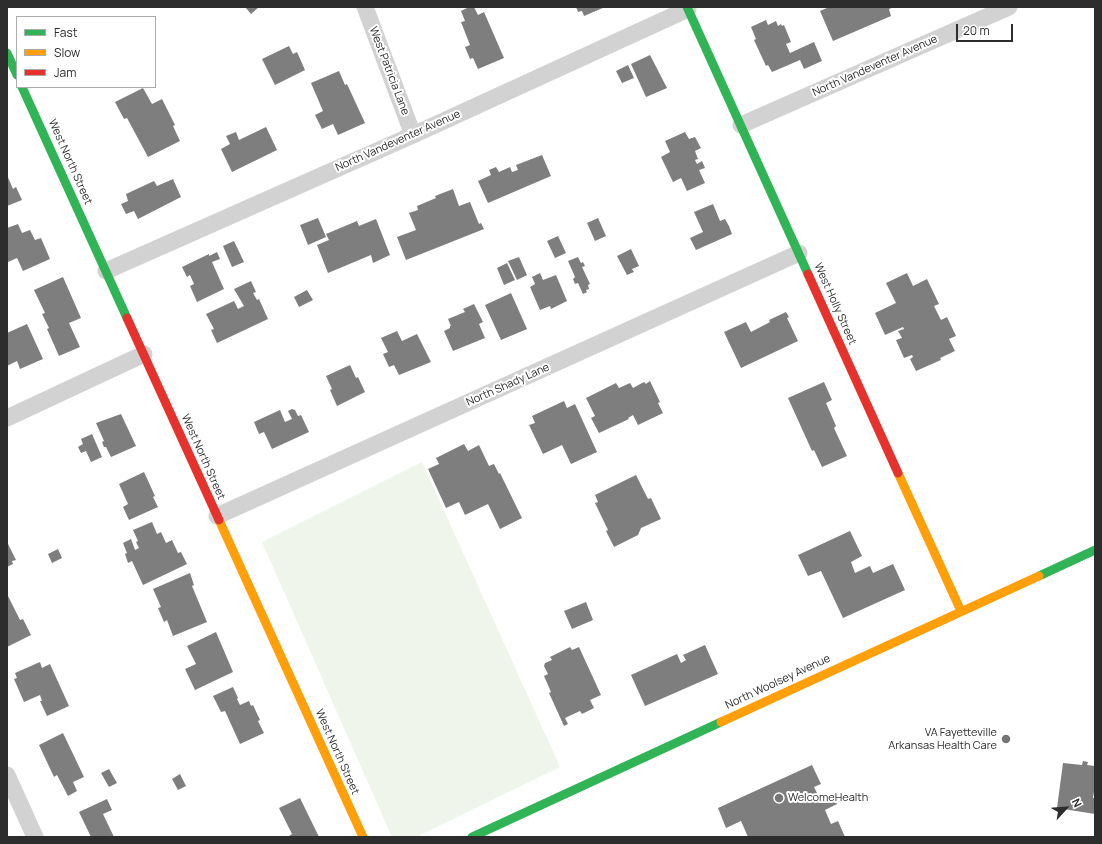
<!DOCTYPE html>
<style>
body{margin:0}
#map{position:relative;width:1102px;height:844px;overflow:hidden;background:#fff;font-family:Manrope,sans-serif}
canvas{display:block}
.frame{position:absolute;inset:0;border:8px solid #2d2d2d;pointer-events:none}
.legend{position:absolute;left:16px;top:16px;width:140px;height:72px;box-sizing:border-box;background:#fff;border:1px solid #ababab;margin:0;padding:5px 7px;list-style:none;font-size:12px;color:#2d2d2d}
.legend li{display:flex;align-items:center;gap:8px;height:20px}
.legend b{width:20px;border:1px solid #ababab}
.north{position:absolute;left:1046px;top:788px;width:40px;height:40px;-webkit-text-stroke:3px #fff;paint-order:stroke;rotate:64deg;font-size:11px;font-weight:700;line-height:16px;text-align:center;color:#2d2d2d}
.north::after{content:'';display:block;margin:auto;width:14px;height:18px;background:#2d2d2d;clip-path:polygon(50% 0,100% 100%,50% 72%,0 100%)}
.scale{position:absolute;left:956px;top:24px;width:57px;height:18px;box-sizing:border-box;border:2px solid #2d2d2d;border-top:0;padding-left:5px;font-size:12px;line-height:14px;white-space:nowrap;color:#2d2d2d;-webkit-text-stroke:3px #fff;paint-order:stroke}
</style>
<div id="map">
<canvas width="1102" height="844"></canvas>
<div class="frame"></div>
<ul class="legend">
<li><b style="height:5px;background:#30b455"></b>Fast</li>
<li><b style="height:5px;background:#ff9f0a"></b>Slow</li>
<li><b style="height:5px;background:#e5322d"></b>Jam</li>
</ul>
<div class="north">N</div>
<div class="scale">20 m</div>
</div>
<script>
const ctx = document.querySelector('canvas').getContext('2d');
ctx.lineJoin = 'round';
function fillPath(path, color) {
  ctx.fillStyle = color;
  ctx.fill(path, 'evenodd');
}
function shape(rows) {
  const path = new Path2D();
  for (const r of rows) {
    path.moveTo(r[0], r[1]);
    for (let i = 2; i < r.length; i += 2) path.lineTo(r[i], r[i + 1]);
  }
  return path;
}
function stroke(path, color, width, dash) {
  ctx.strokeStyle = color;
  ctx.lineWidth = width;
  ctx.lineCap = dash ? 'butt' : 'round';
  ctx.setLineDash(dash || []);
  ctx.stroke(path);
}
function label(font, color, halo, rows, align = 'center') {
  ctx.font = font + ' Manrope,sans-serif';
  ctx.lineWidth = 4;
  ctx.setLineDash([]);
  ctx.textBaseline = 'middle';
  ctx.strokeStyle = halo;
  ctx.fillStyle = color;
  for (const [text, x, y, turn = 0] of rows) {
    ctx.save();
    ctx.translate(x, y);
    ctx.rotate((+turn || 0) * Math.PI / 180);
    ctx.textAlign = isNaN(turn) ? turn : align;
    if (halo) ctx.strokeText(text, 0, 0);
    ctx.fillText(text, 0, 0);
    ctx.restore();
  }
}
fillPath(shape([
 [422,462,560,767,416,837,392,837,262,542]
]), '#eff5eb');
fillPath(shape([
 [245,7,259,7,251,14],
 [469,7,474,7,478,15,484,12,504,58,478,69,473,58,470,59,465,47,470,45,461,22,465,21,461,11],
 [576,7,605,7,584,16,582,11,578,12],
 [829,7,894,7,889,9,891,16,833,41,820,11],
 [766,20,768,25,776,21,778,26,781,24,782,26,784,25,791,42,786,44,790,53,814,42,822,61,804,69,800,60,772,72,768,65,766,66,754,40,756,39,751,27],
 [289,46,293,54,297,52,305,70,275,85,262,59],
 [650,55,667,88,646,97,631,64],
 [628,65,634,78,622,83,616,71],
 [339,71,345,85,347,84,365,123,338,135,333,124,322,129,315,115,323,111,311,83],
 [143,88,152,104,162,99,175,125,173,126,180,141,148,157,127,118,124,119,115,102],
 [266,127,277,150,232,172,221,149,230,144,226,136,236,132,239,140],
 [685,132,689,139,695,137,701,148,695,151,698,159,695,160,697,164,702,161,705,168,699,170,705,183,687,191,681,178,673,182,661,157,670,152,665,141],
 [542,155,551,176,488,203,478,181,491,175,489,170,496,167,499,172,510,167,512,172,518,170,516,165],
 [7,175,13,189,16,187,22,200,7,206],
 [173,179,181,197,138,219,134,211,126,214,121,204,128,201,126,194,154,181,157,186],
 [453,189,459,206,470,202,479,224,481,223,484,229,406,260,397,237,416,230,409,213,418,210,417,206,436,198,435,196],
 [713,204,720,221,725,219,729,226,732,234,696,250,690,238,703,232,694,212],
 [318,218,326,237,308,245,300,225],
 [598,218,606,236,595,241,587,223],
 [376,219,390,255,373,263,371,255,328,273,317,245,329,240,326,234,357,221,359,226],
 [18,224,22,233,30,230,35,240,41,238,50,259,23,271,17,258,8,262,7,259,7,228],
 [558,236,566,253,555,258,547,241],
 [234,241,244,262,232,267,223,246],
 [631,249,639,266,632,269,634,272,627,275,617,256],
 [217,252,220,259,212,262,224,289,197,302,190,286,194,284,190,275,187,277,182,267,209,254,209,256],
 [519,257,527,275,517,280,508,261],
 [578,257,581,263,583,262,585,266,582,267,590,284,588,285,589,289,586,290,587,292,583,294,578,283,575,284,573,279,575,277,568,261],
 [507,263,515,280,504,285,497,268],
 [540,273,543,280,556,275,567,301,551,309,550,306,540,310,530,287,535,284,532,277],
 [907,273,913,286,927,279,939,304,934,306,941,320,947,317,956,336,949,339,955,351,940,358,941,360,916,371,910,359,913,357,912,355,904,358,896,340,902,338,898,331,904,329,903,327,885,335,875,313,896,303,886,283],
 [63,277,81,318,69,323,80,347,59,356,47,329,49,328,42,314,45,313,34,290],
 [251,281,256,292,253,293,257,300,259,299,268,319,217,343,211,330,214,329,206,314,234,301,238,309,244,306,234,289],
 [307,290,313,300,299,307,294,297],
 [511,293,527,329,501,340,485,305],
 [474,304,483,322,479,324,485,338,453,351,444,331,450,328,450,326,451,326,448,319,465,312,463,309],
 [786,312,789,317,787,318,798,341,741,368,724,332,746,322,751,332,770,322,769,320],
 [27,324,43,359,20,369,17,361,7,366,7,333],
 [397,331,402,341,417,334,431,362,399,375,394,365,389,367,383,354,388,352,381,338],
 [350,365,356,378,358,377,365,392,337,406,330,390,332,389,326,376],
 [650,381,660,402,658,403,663,413,638,425,633,415,628,418,629,419,599,433,591,418,595,416,586,398,616,383,619,388,630,383,633,388,644,382,646,384],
 [824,382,832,400,826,403,836,426,834,428,847,456,822,467,814,450,812,451,788,398],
 [564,401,567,408,575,404,597,452,571,464,562,445,543,454,529,425,535,423,532,416],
 [292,409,295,410,298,416,301,415,309,432,272,449,264,432,259,434,254,422,280,410,285,422,292,419,288,411],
 [121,414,136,446,111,457,106,447,104,447,102,442,104,441,96,423],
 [92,434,102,457,91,462,86,451,81,453,78,447,83,444,81,439],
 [464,444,468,451,479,445,489,466,494,464,499,474,500,473,522,518,500,529,488,504,465,515,459,502,446,508,428,469,439,464,436,458],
 [144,472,155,496,153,497,158,507,129,520,123,507,128,504,119,484],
 [636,475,648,499,651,498,661,519,641,528,638,535,614,547,606,531,608,530,595,503,598,502,595,495],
 [152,522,157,534,161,532,166,543,172,540,178,553,181,552,187,564,143,585,132,561,128,563,125,554,127,553,123,543,131,539,135,550,139,548,136,542,138,541,133,530],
 [850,531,862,556,851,562,855,573,870,566,873,573,893,564,905,590,843,618,821,571,808,576,798,555],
 [7,542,16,560,12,561,13,564,7,567],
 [58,549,62,558,52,563,48,554],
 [190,573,194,585,192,586,207,622,173,636,167,620,164,622,158,608,161,607,153,589],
 [7,594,20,620,23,619,31,635,7,647],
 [586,602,593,620,572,629,564,611],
 [216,632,233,672,195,690,185,669,196,664,187,646],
 [705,645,718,674,645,706,631,675,677,654,681,663,686,660,683,655],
 [570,647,572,650,579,647,601,695,590,700,594,708,582,714,580,711,565,718,568,724,564,726,549,693,551,692,544,676,548,674,544,666,545,663,552,660,550,657],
 [40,662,42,668,50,664,69,706,47,716,40,701,42,701,40,695,24,702,14,679,17,678,15,673],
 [233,687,238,698,237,699,240,705,249,701,251,706,253,705,260,720,258,721,264,733,240,744,225,711,221,712,213,696],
 [63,733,84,777,73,782,77,791,68,796,57,775,54,777,39,745],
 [1083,761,1088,762,1087,765,1095,766,1095,786,1093,798,1095,798,1095,814,1057,808,1063,763,1082,765],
 [812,765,821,784,814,787,821,801,833,795,837,804,825,810,831,824,838,821,845,837,748,837,741,821,726,828,718,808],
 [109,769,117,783,109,787,101,773],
 [180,774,186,786,178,790,172,779],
 [300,798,319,837,289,837,289,836,292,834,279,808],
 [107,799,112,810,103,814,114,837,91,837,79,812]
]), '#7e7e7e');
stroke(shape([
 [365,7,413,135],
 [741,125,1009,7],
 [106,271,413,135,688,9],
 [7,418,144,354],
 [217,516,799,253],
 [7,775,35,837]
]), '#d2d2d2', 17);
stroke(shape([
 [687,7,808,274],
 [7,53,17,75],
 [22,87,127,318],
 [1039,576,1095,550],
 [472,837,721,722]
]), '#30b455', 9);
stroke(shape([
 [898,473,961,611],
 [219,520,363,837],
 [721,722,1039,576]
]), '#ff9f0a', 9);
stroke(shape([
 [808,274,898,473],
 [127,318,219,520]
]), '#e5322d', 9);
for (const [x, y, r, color] of [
 [1006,739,5,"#767676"],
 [779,798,5,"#767676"]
]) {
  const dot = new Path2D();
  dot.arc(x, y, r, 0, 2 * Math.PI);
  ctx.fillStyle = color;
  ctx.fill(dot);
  stroke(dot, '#fff', 1.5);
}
label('11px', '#2d2d2d', '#fff', [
 ["North Vandeventer Avenue",875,66,-24],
 ["West Patricia Lane",389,71,69],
 ["North Vandeventer Avenue",398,141,-24],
 ["West North Street",70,162,66],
 ["West Holly Street",835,304,66],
 ["North Shady Lane",508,385,-24],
 ["West North Street",203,457,66],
 ["North Woolsey Avenue",778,682,-25],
 ["West North Street",337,752,66]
]);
label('11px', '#2d2d2d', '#fff', [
 ["VA Fayetteville",997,733],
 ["Arkansas Health Care",997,746],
 ["WelcomeHealth",788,798,"left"]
], 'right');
</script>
